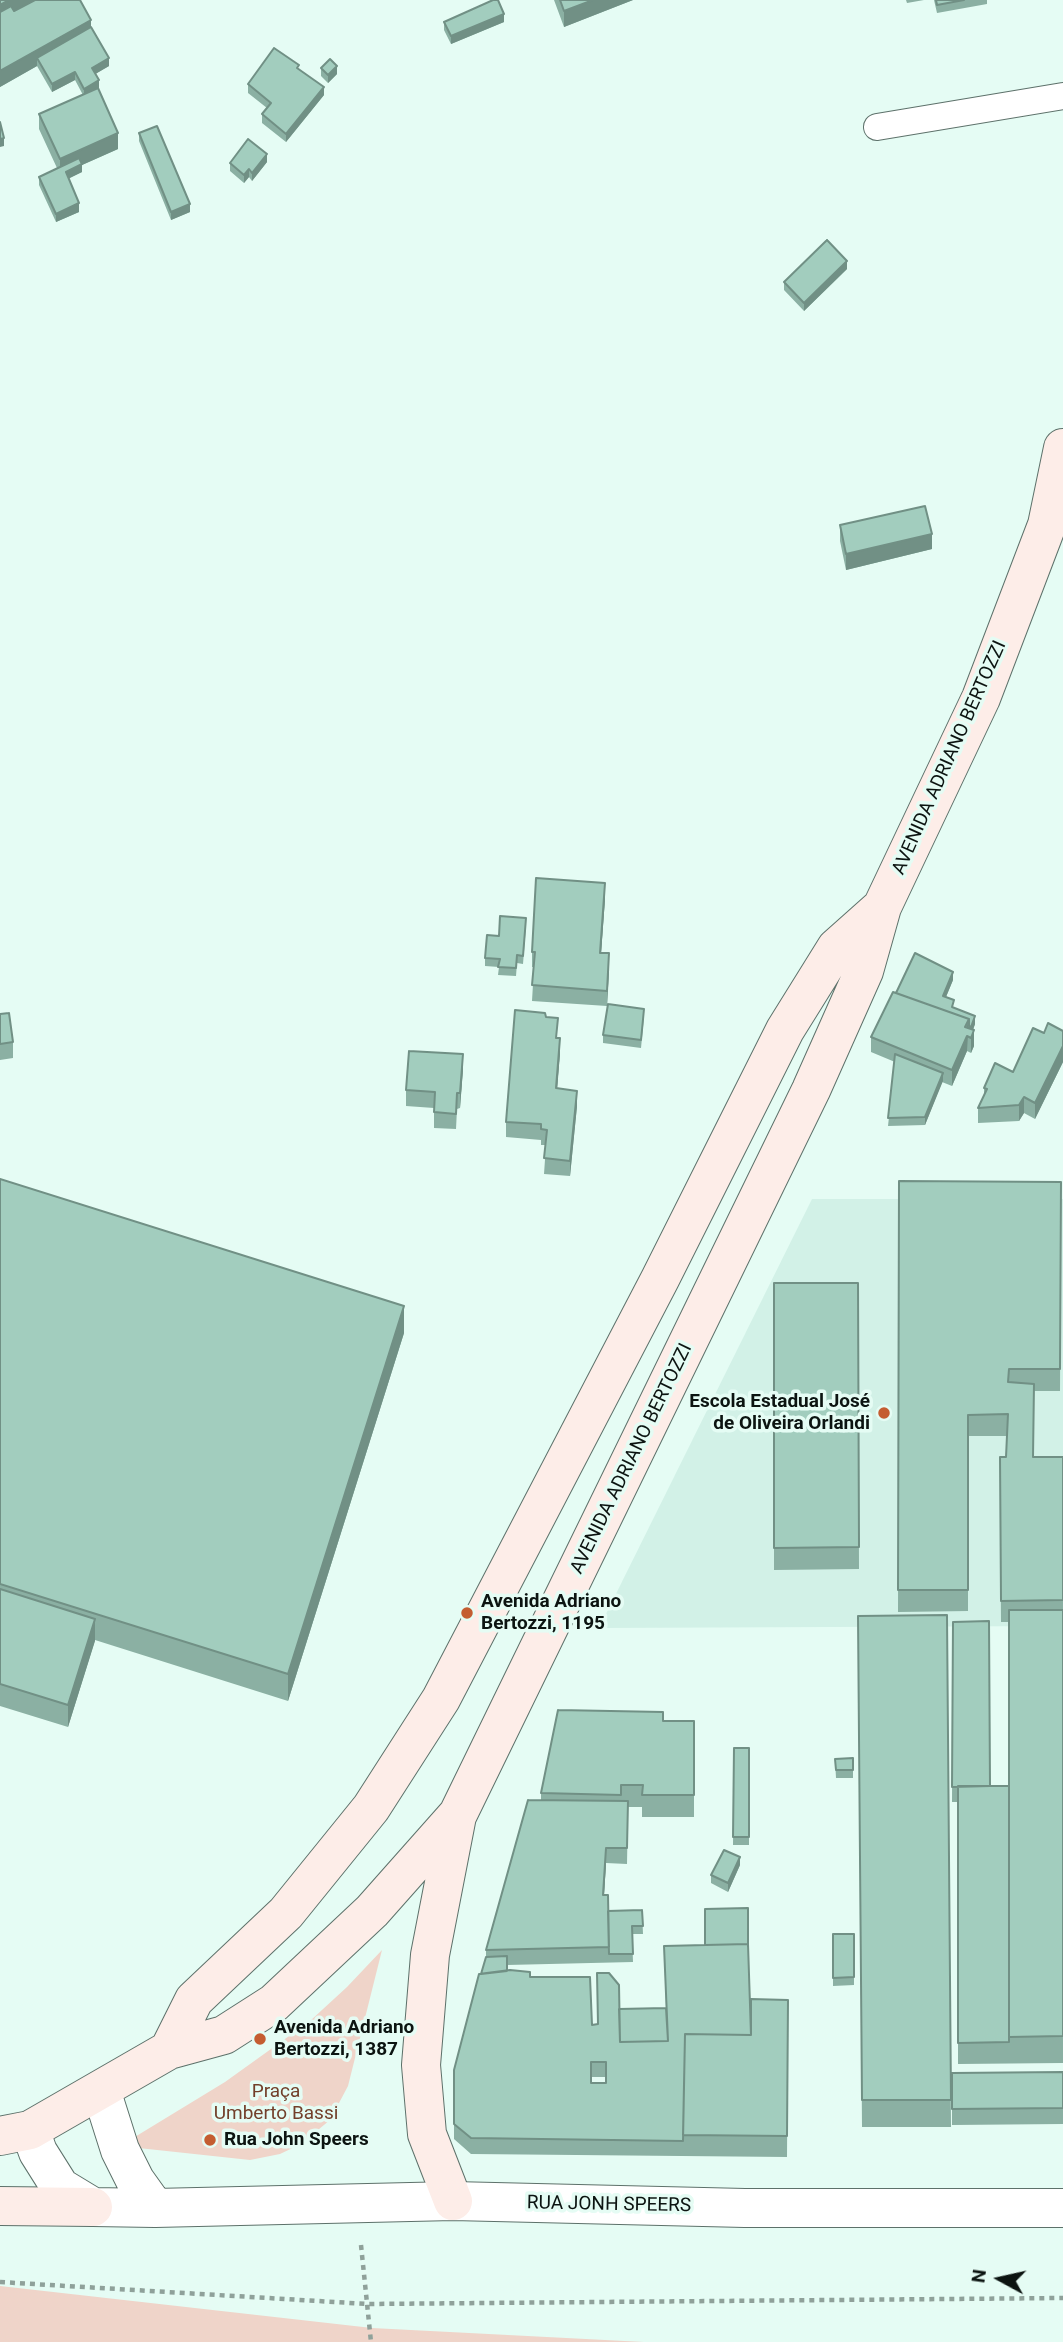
<!DOCTYPE html>
<meta charset="utf-8">
<style>
body{margin:0}
#map{position:relative;width:1063px;height:2342px;overflow:hidden;background:#e5fcf4;font-family:Roboto,sans-serif}
canvas{display:block}
.north{position:absolute;left:965px;top:2244px;width:70px;height:70px;-webkit-text-stroke:5px #e5fcf4;paint-order:stroke;rotate:278deg;font-size:19px;font-weight:700;line-height:28px;text-align:center;color:#0c1411}
.north::after{content:'';display:block;margin:auto;width:24px;height:32px;background:#0c1411;clip-path:polygon(50% 0,100% 100%,50% 72%,0 100%)}
</style>
<div id="map">
<canvas width="1063" height="2342"></canvas>
<div class="north">N</div>
</div>
<script>
const ctx = document.querySelector('canvas').getContext('2d');
ctx.lineJoin = 'round';
function fillPath(path, color) {
  ctx.fillStyle = color;
  ctx.fill(path, 'evenodd');
}
function shape(rows) {
  const path = new Path2D();
  for (const r of rows) {
    path.moveTo(r[0], r[1]);
    for (let i = 2; i < r.length; i += 2) path.lineTo(r[i], r[i + 1]);
  }
  return path;
}
function stroke(path, color, width, dash) {
  ctx.strokeStyle = color;
  ctx.lineWidth = width;
  ctx.lineCap = dash ? 'butt' : 'round';
  ctx.setLineDash(dash || []);
  ctx.stroke(path);
}
function label(font, color, halo, rows, align = 'center') {
  ctx.font = font + ' Roboto,sans-serif';
  ctx.lineWidth = 7;
  ctx.setLineDash([]);
  ctx.textBaseline = 'middle';
  ctx.strokeStyle = halo;
  ctx.fillStyle = color;
  for (const [text, x, y, turn = 0] of rows) {
    ctx.save();
    ctx.translate(x, y);
    ctx.rotate((+turn || 0) * Math.PI / 180);
    ctx.textAlign = isNaN(turn) ? turn : align;
    if (halo) ctx.strokeText(text, 0, 0);
    ctx.fillText(text, 0, 0);
    ctx.restore();
  }
}
fillPath(shape([
 [812,1199,1063,1199,1063,1626,599,1628]
]), '#d2f1e7');
fillPath(shape([
 [382,1950,348,2086,330,2120,301,2144,280,2154,250,2160,120,2146,225,2082,310,2021,347,1987],
 [0,2286,372,2328,644,2342,0,2342]
]), '#efd4c9');
const service = shape([
 [877,127,1063,96]
]);
const minor = shape([
 [101,2090,120,2150,135,2180,155,2208],
 [30,2130,38,2152,60,2187,93,2207,155,2208,453,2201,745,2208,1063,2208]
]);
const secondary = shape([
 [169,2050,194,2000,286,1913,371,1808,441,1699,660,1279,785,1030,836,948,882,907],
 [0,2136,30,2130,169,2050,224,2035,274,2003,372,1911,458,1814,811,1090,864,971,882,907,981,698,1047,525,1063,448],
 [453,2201,427,2134,421,2065,430,1955,457,1816],
 [0,2206,93,2207]
]);
stroke(service, '#5d716a', 28);
stroke(minor, '#5d716a', 40);
stroke(secondary, '#5d716a', 40);
stroke(shape([
 [361,2245,371,2342],
 [0,2282,368,2304,1063,2298]
]), '#8fa19a', 4.5, [5, 5]);
stroke(service, '#fff', 26);
stroke(minor, '#fff', 38);
stroke(secondary, '#fdede8', 38);
fillPath(shape([
 [0,0,91,27,109,66,95,74,98,88,118,149,82,165,82,172,69,178,79,212,56,222,39,185,39,177,57,168,39,129,39,114,83,95,75,80,52,92,37,66,0,87],
 [554,0,633,0,564,27],
 [906,0,924,0,907,3],
 [934,0,987,0,987,4,937,13],
 [444,22,504,22,451,44,444,30],
 [321,68,337,74,328,83,321,76],
 [299,69,324,95,286,142,262,123,262,114,267,108,248,93,248,84],
 [139,133,190,212,171,220,139,141],
 [267,162,252,181,249,177,244,183,230,171,230,163],
 [847,269,804,311,784,290,784,282],
 [840,525,932,549,846,570,840,541],
 [605,899,601,953,609,969,607,1006,532,1001,534,967,532,967,532,952],
 [526,926,523,964,517,963,516,976,498,975,499,967,485,966,485,958,499,936],
 [953,980,946,997,954,1008,975,1024,973,1030,974,1046,971,1053,967,1051,952,1086,942,1082,925,1125,888,1126,895,1062,871,1052,871,1037,896,993],
 [0,1014,13,1042,13,1058,0,1060],
 [546,1017,557,1038,560,1053,557,1088,577,1106,570,1176,544,1174,546,1145,541,1145,541,1140,506,1137,506,1122],
 [644,1017,641,1048,603,1043,603,1035],
 [1063,1031,1063,1062,1035,1119,1024,1113,1019,1121,978,1123,978,1108,984,1095,984,1088,1013,1072,1044,1033],
 [463,1069,460,1108,457,1109,456,1129,434,1128,434,1108,406,1106,406,1090],
 [0,1179,404,1333,288,1701,95,1640,68,1727,0,1706],
 [899,1181,1061,1182,1060,1391,1034,1391,1033,1457,1063,1457,1063,2063,958,2064,958,1802,952,1802,953,1622,990,1786,1009,1786,1009,1622,1001,1622,1000,1479,1006,1457,1007,1436,968,1436,968,1611,898,1612],
 [774,1283,858,1283,859,1569,774,1570],
 [947,1615,951,2127,862,2127,858,1616],
 [663,1721,694,1721,694,1817,642,1817,642,1807,628,1807,627,1864,606,1863,604,1895,608,1911,642,1910,643,1934,632,1934,633,1962,507,1965,507,1971,530,1977,592,2025,598,2024,619,2009,666,2008,664,1946,748,1949,751,2035,788,2000,787,2157,471,2154,454,2139,454,2070,486,1957,486,1950,541,1800,541,1793],
 [591,2077,606,2077,606,2083,591,2083],
 [734,1748,749,1748,749,1845,733,1845],
 [853,1758,853,1778,836,1778,835,1759],
 [740,1865,728,1892,711,1883,711,1875],
 [833,1934,854,1934,854,1985,833,1986],
 [1063,2072,1063,2124,952,2125,952,2073]
]), '#8bb0a3');
fillPath(shape([
 [9,0,35,0,0,21,0,5],
 [593,0,633,0,564,27,564,11],
 [504,14,504,22,451,44,451,36],
 [91,20,91,35,37,58,37,66,0,87,0,71],
 [109,58,109,66,92,76,92,68],
 [337,66,337,74,328,83,328,75],
 [75,72,75,80,52,92,52,84],
 [99,80,99,88,84,97,84,89],
 [324,87,324,95,286,142,286,134],
 [118,133,118,149,82,165,82,172,66,180,60,174,60,159],
 [4,138,4,146,0,147,0,139],
 [267,154,267,162,252,181,252,173],
 [249,169,249,177,244,183,244,175],
 [79,203,79,212,56,222,56,214],
 [190,204,190,212,171,220,171,212],
 [847,261,847,269,804,311,804,303],
 [932,534,932,549,846,570,846,554],
 [605,883,605,899,600,968,600,953],
 [609,953,609,969,607,1006,607,991],
 [953,972,953,980,943,1004,943,996],
 [975,1016,975,1024,971,1035,971,1027],
 [969,1019,967,1051,952,1086,952,1070],
 [974,1030,974,1046,971,1053,971,1038],
 [560,1038,560,1053,556,1104,556,1088],
 [1063,1046,1063,1062,1035,1119,1035,1103],
 [463,1054,463,1069,460,1108,460,1093],
 [943,1073,943,1081,925,1125,925,1117],
 [577,1091,577,1106,570,1176,570,1161],
 [1024,1097,1024,1113,1019,1121,1019,1105],
 [404,1306,404,1333,288,1701,288,1674],
 [95,1619,95,1641,68,1727,68,1705],
 [606,1848,606,1863,603,1911,603,1895],
 [740,1857,740,1865,728,1892,728,1883]
]), '#719085');
const building = shape([
 [0,0,9,0,0,5,0,0],
 [35,0,80,0,91,20,0,71,0,12,11,6,14,11,35,0],
 [493,0,498,0,504,14,451,36,444,22,493,0],
 [560,0,593,0,564,11,560,0],
 [936,0,964,0,937,5,936,0],
 [91,27,109,58,92,68,99,80,84,89,75,72,52,84,37,58,91,27],
 [274,48,299,65,297,68,324,87,286,134,262,114,271,103,248,84,274,48],
 [330,59,337,66,328,75,321,68,330,59],
 [98,88,118,133,60,159,39,114,98,88],
 [0,122,4,138,0,139,0,122],
 [157,126,190,204,171,212,139,133,157,126],
 [248,139,267,154,252,173,249,169,244,175,230,163,248,139],
 [79,158,82,164,66,172,79,203,56,214,39,177,79,158],
 [827,240,847,261,804,303,784,282,827,240],
 [925,506,932,534,846,554,840,525,925,506],
 [536,878,605,883,600,953,609,953,607,991,532,985,535,952,532,952,536,878],
 [500,916,526,918,523,956,517,955,516,968,498,967,500,959,485,958,487,935,499,936,500,916],
 [915,953,953,972,943,996,954,1000,952,1007,975,1016,971,1027,969,1026,969,1019,896,993,915,953],
 [893,992,969,1019,965,1027,974,1030,971,1038,967,1036,952,1070,871,1037,893,992],
 [608,1004,644,1009,641,1040,603,1035,608,1004],
 [515,1010,545,1013,546,1017,558,1018,556,1038,560,1038,556,1088,577,1091,570,1161,544,1158,547,1130,541,1129,541,1124,506,1122,515,1010],
 [9,1013,13,1042,0,1044,0,1014,9,1013],
 [1048,1023,1063,1031,1063,1046,1035,1103,1024,1097,1019,1105,978,1108,987,1089,984,1088,995,1063,1013,1072,1033,1028,1044,1033,1048,1023],
 [409,1051,463,1054,460,1093,457,1093,456,1114,434,1112,435,1092,406,1090,409,1051],
 [895,1054,943,1073,925,1117,888,1118,895,1054],
 [0,1179,404,1306,288,1674,0,1584,0,1179],
 [899,1181,1061,1182,1060,1369,1009,1369,1008,1382,1034,1384,1033,1457,1063,1457,1063,1600,1001,1601,1000,1457,1006,1457,1008,1414,968,1415,968,1590,898,1590,899,1181],
 [774,1283,858,1283,859,1547,774,1548,774,1283],
 [0,1589,95,1619,68,1705,0,1684,0,1589],
 [1009,1610,1063,1610,1063,2036,1009,2037,1009,1610],
 [947,1615,951,2100,862,2100,858,1616,947,1615],
 [989,1621,990,1786,952,1787,953,1622,989,1621],
 [558,1710,663,1712,663,1721,694,1721,694,1795,642,1795,643,1785,621,1785,621,1795,541,1793,558,1710],
 [734,1748,749,1748,749,1837,733,1837,734,1748],
 [853,1758,853,1770,836,1770,835,1759,853,1758],
 [958,1786,1009,1786,1009,2042,958,2043,958,1786],
 [528,1800,628,1801,627,1848,606,1848,603,1895,608,1895,609,1947,486,1950,528,1800],
 [724,1850,740,1857,728,1883,711,1875,724,1850],
 [748,1908,748,1947,748,1944,705,1945,705,1909,748,1908],
 [642,1910,643,1926,632,1926,633,1954,609,1954,608,1911,642,1910],
 [833,1934,854,1934,854,1977,833,1978,833,1934],
 [748,1944,751,2035,685,2034,683,2141,471,2138,454,2124,454,2070,479,1974,510,1970,530,1972,530,1977,590,1977,592,2025,598,2024,597,1973,609,1973,619,1985,620,2042,668,2041,664,1946,748,1944],
 [591,2062,606,2062,606,2083,591,2083,591,2062],
 [507,1956,507,1971,481,1974,486,1957,507,1956],
 [751,1999,788,2000,787,2136,683,2135,685,2034,751,2035,751,1999],
 [666,2008,668,2041,620,2042,619,2009,666,2008],
 [1063,2072,1063,2108,952,2109,952,2073,1063,2072]
]);
fillPath(building, '#a2cdbe');
stroke(building, '#719085', 2);
for (const [x, y, r, color] of [
 [884,1413,7,"#c45d31"],
 [467,1613,7,"#c45d31"],
 [260,2039,7,"#c45d31"],
 [210,2140,7,"#c45d31"]
]) {
  const dot = new Path2D();
  dot.arc(x, y, r, 0, 2 * Math.PI);
  ctx.fillStyle = color;
  ctx.fill(dot);
  stroke(dot, '#e5fcf4', 2.5);
}
label('19px', '#0c1411', '#e5fcf4', [
 ["AVENIDA ADRIANO BERTOZZI",950,758,-66],
 ["AVENIDA ADRIANO BERTOZZI",632,1459,-64],
 ["RUA JONH SPEERS",609,2205,1]
]);
label('bold 19px', '#0c1411', '#e5fcf4', [
 ["Escola Estadual José",870,1402,"right"],
 ["de Oliveira Orlandi",870,1424,"right"],
 ["Avenida Adriano",481,1602],
 ["Bertozzi, 1195",481,1624],
 ["Avenida Adriano",274,2028],
 ["Bertozzi, 1387",274,2050],
 ["Rua John Speers",224,2140]
], 'left');
label('19px', '#723f2a', '#e5fcf4', [
 ["Praça",276,2092],
 ["Umberto Bassi",276,2114]
]);
</script>
